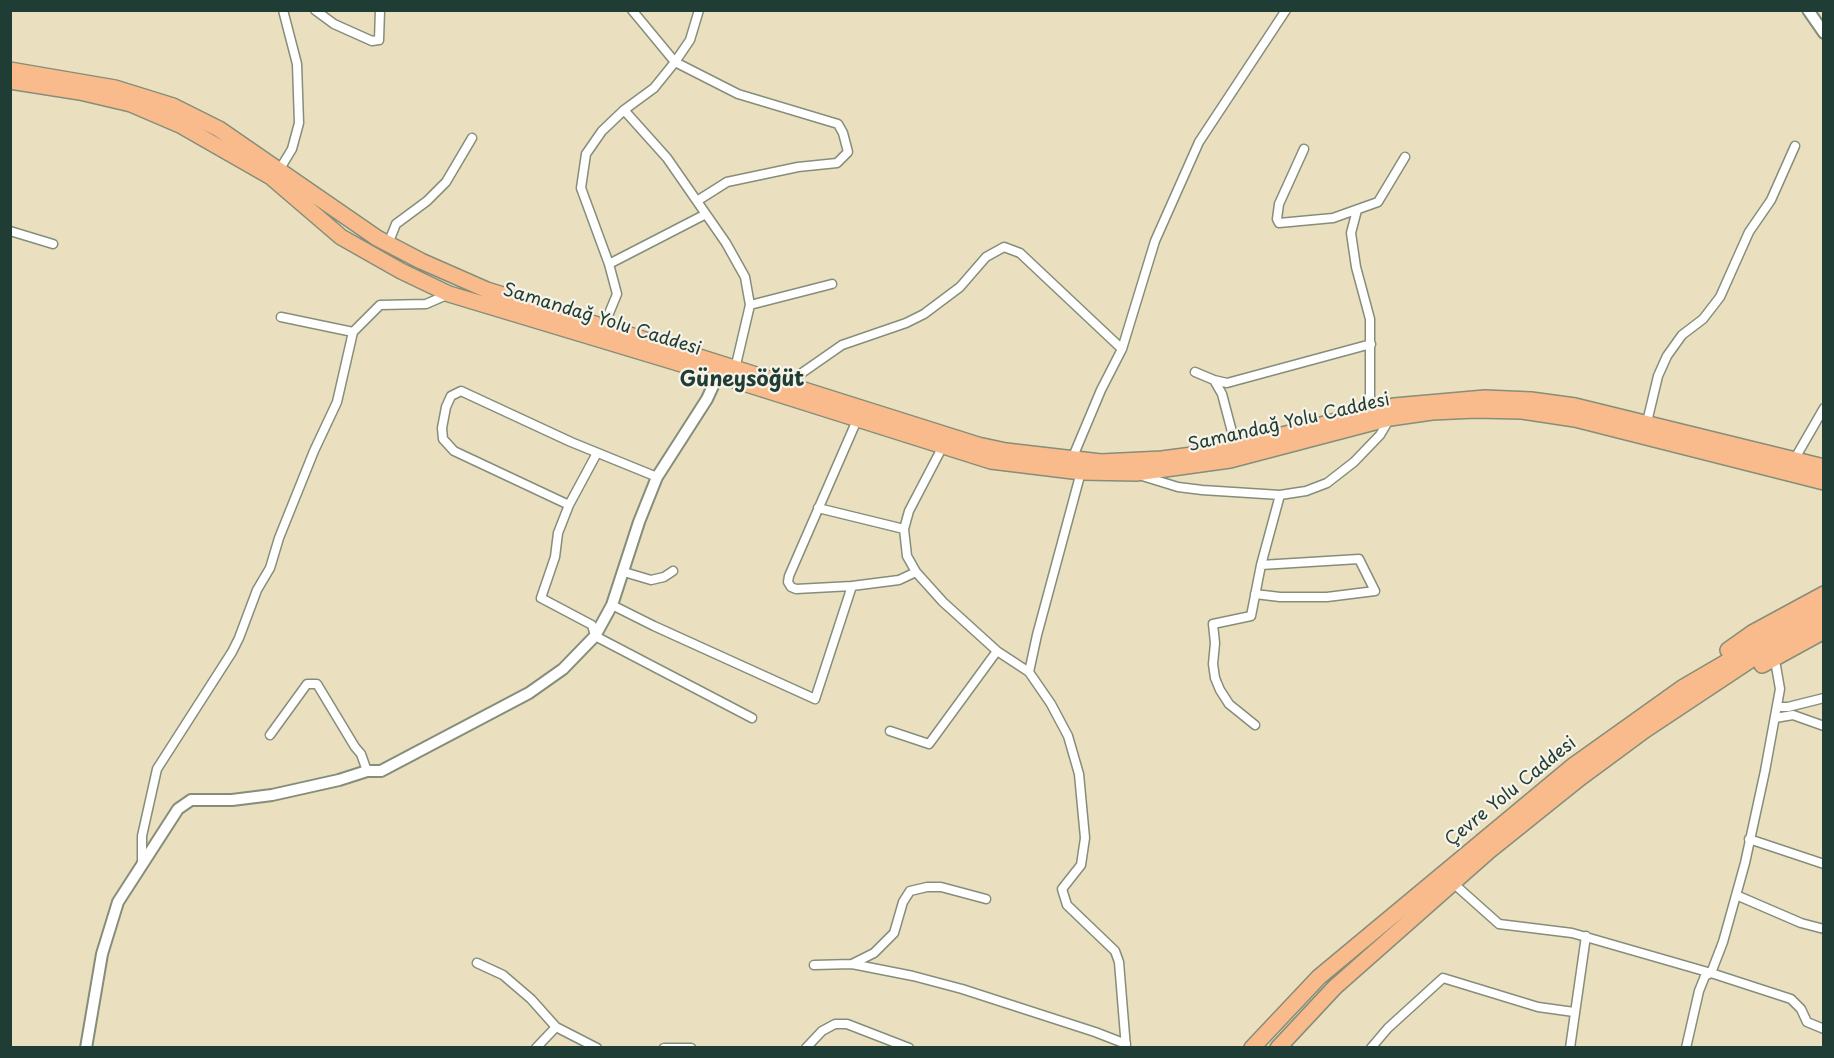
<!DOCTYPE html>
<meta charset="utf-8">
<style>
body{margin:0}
#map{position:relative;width:1834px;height:1058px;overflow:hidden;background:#eae0bf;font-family:"Playpen Sans",sans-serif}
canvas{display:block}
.frame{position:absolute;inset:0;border:12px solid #1f3d34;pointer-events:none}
</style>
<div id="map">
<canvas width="1834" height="1058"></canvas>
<div class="frame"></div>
</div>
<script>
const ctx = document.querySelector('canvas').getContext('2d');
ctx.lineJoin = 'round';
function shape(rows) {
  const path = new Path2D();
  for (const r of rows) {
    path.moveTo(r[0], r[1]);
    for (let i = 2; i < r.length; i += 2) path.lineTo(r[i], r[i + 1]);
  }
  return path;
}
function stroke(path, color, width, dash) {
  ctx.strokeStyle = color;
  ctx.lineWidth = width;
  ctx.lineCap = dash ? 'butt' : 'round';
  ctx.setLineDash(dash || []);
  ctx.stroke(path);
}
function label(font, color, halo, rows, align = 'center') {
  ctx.font = font + ' "Playpen Sans",sans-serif';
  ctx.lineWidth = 4.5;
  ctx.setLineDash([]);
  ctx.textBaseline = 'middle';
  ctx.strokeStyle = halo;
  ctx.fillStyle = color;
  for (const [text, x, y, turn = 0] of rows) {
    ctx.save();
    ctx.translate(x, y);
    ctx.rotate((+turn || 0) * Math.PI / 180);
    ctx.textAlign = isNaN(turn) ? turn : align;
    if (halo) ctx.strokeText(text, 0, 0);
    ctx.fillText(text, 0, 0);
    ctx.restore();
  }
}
const minor = shape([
 [315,10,334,24,372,41,379,40,380,10],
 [632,10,675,62,738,94,838,124,843,133,848,152,837,163,798,167,727,182,697,201],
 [624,110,667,158,726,243,745,277,750,305,735,369],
 [1304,149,1279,204,1277,219,1279,223,1333,218,1378,202,1405,157],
 [278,172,292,149,299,123,297,64,283,10],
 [1357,210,1351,233,1356,267,1370,319,1370,411],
 [10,231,53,244],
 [388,244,396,224,427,201,446,182,472,138],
 [609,264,706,214],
 [750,305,832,284],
 [281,317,353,332],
 [603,328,617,294,609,264,581,188,586,154,602,131,624,110,654,88,675,62,690,40,699,10],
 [1195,372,1214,380,1222,394,1236,447],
 [1214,380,1227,383,1371,344],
 [786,384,842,345,906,323,924,314,960,287,986,257,1004,247,1020,253,1122,349],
 [1647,422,1658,376,1667,356,1682,335,1703,319,1720,297,1749,232,1771,200,1795,146],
 [943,446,909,511,904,529,907,556,916,572,943,602,997,651,1029,672,1051,704,1068,736,1079,774,1085,838,1081,865,1062,889,1067,905,1115,951,1119,962,1126,1048],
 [597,453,569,505,558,533,555,557,541,598,592,625,595,636,752,718],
 [1072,459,1101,390,1122,349,1155,241,1199,142,1286,10],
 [1794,460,1824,408],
 [1139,475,1178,487,1202,490,1280,495,1306,491,1327,483,1354,462,1380,435,1390,418],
 [569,505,454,451,443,439,442,428,446,407,451,396,461,391,571,442,657,477],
 [818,508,904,529],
 [624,572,651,580,664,577,673,571],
 [852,586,796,589,791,587,788,582,789,576,857,420],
 [1255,594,1280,597,1327,597,1375,591,1359,559,1261,565],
 [612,605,654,626,815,699,852,586,899,580,916,572],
 [1029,672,1037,635,1081,472],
 [1777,707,1788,707,1824,698],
 [1775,718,1793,715,1824,726],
 [1255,725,1229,704,1220,690,1215,678,1213,664,1215,643,1213,624,1251,616,1261,565,1280,495],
 [890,731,929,744,997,651],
 [270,735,307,684,317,684,355,747,361,754,367,771],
 [1749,839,1824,864],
 [142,864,142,836,157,769,232,652,239,638,257,590,270,568,279,538,314,451,337,402,353,332,380,305,426,304,449,294],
 [1453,883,1499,924,1572,933,1711,973,1791,999,1801,1009,1807,1022,1824,1029],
 [1736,895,1801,923,1824,929],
 [477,963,503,975,531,999,556,1027,597,1048],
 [852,964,874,953,894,933,903,902,910,891,927,887,941,887,986,899],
 [814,965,852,964,913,976,962,989,1095,1032,1126,1044],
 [536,1048,556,1027],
 [664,1048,691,1048],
 [806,1048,822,1031,835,1024,847,1024,909,1048],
 [1371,1048,1388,1028,1443,978,1538,1007,1574,1012],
 [1570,1048,1586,936],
 [1686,1048,1699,991,1705,976,1711,973,1723,942,1745,863,1765,771,1780,689,1776,666,1772,659]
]);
const tertiary = shape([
 [1808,10,1824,33],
 [86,1048,102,954,118,902,178,809,191,800,232,800,272,795,339,780,367,771,381,771,529,693,563,669,595,636,612,605,639,522,657,477,707,399,718,375]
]);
const trunk = shape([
 [10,70,115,88,173,106,219,129,377,238,421,261,487,290,978,445,1006,451,1101,462,1162,459,1200,454,1236,447,1394,406,1485,398,1531,400,1575,406,1824,467],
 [10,81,80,92,131,104,180,125,271,177,341,237,401,271,449,294,718,375,991,461,1081,472,1136,473,1230,460,1390,418,1432,412,1475,410,1522,411,1575,419,1824,482],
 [1728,650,1752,633,1824,594],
 [1762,665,1824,631],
 [1252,1048,1319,977,1574,765,1682,688,1824,605],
 [1278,1048,1335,987,1489,851,1580,778,1645,730,1758,655,1824,617]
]);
stroke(minor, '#848e7a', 11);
stroke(tertiary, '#848e7a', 14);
stroke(trunk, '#848e7a', 18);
stroke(minor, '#fff', 8);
stroke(tertiary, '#fff', 10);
stroke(trunk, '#fabb8c', 15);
label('18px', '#1f3d34', '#f7f3e8', [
 ["Samandağ Yolu Caddesi",602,320,17],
 ["Samandağ Yolu Caddesi",1289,423,-13],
 ["Çevre Yolu Caddesi",1511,792,-39]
]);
label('bold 21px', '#1f3d34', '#f7f3e8', [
 ["Güneysöğüt",742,380]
]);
</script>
